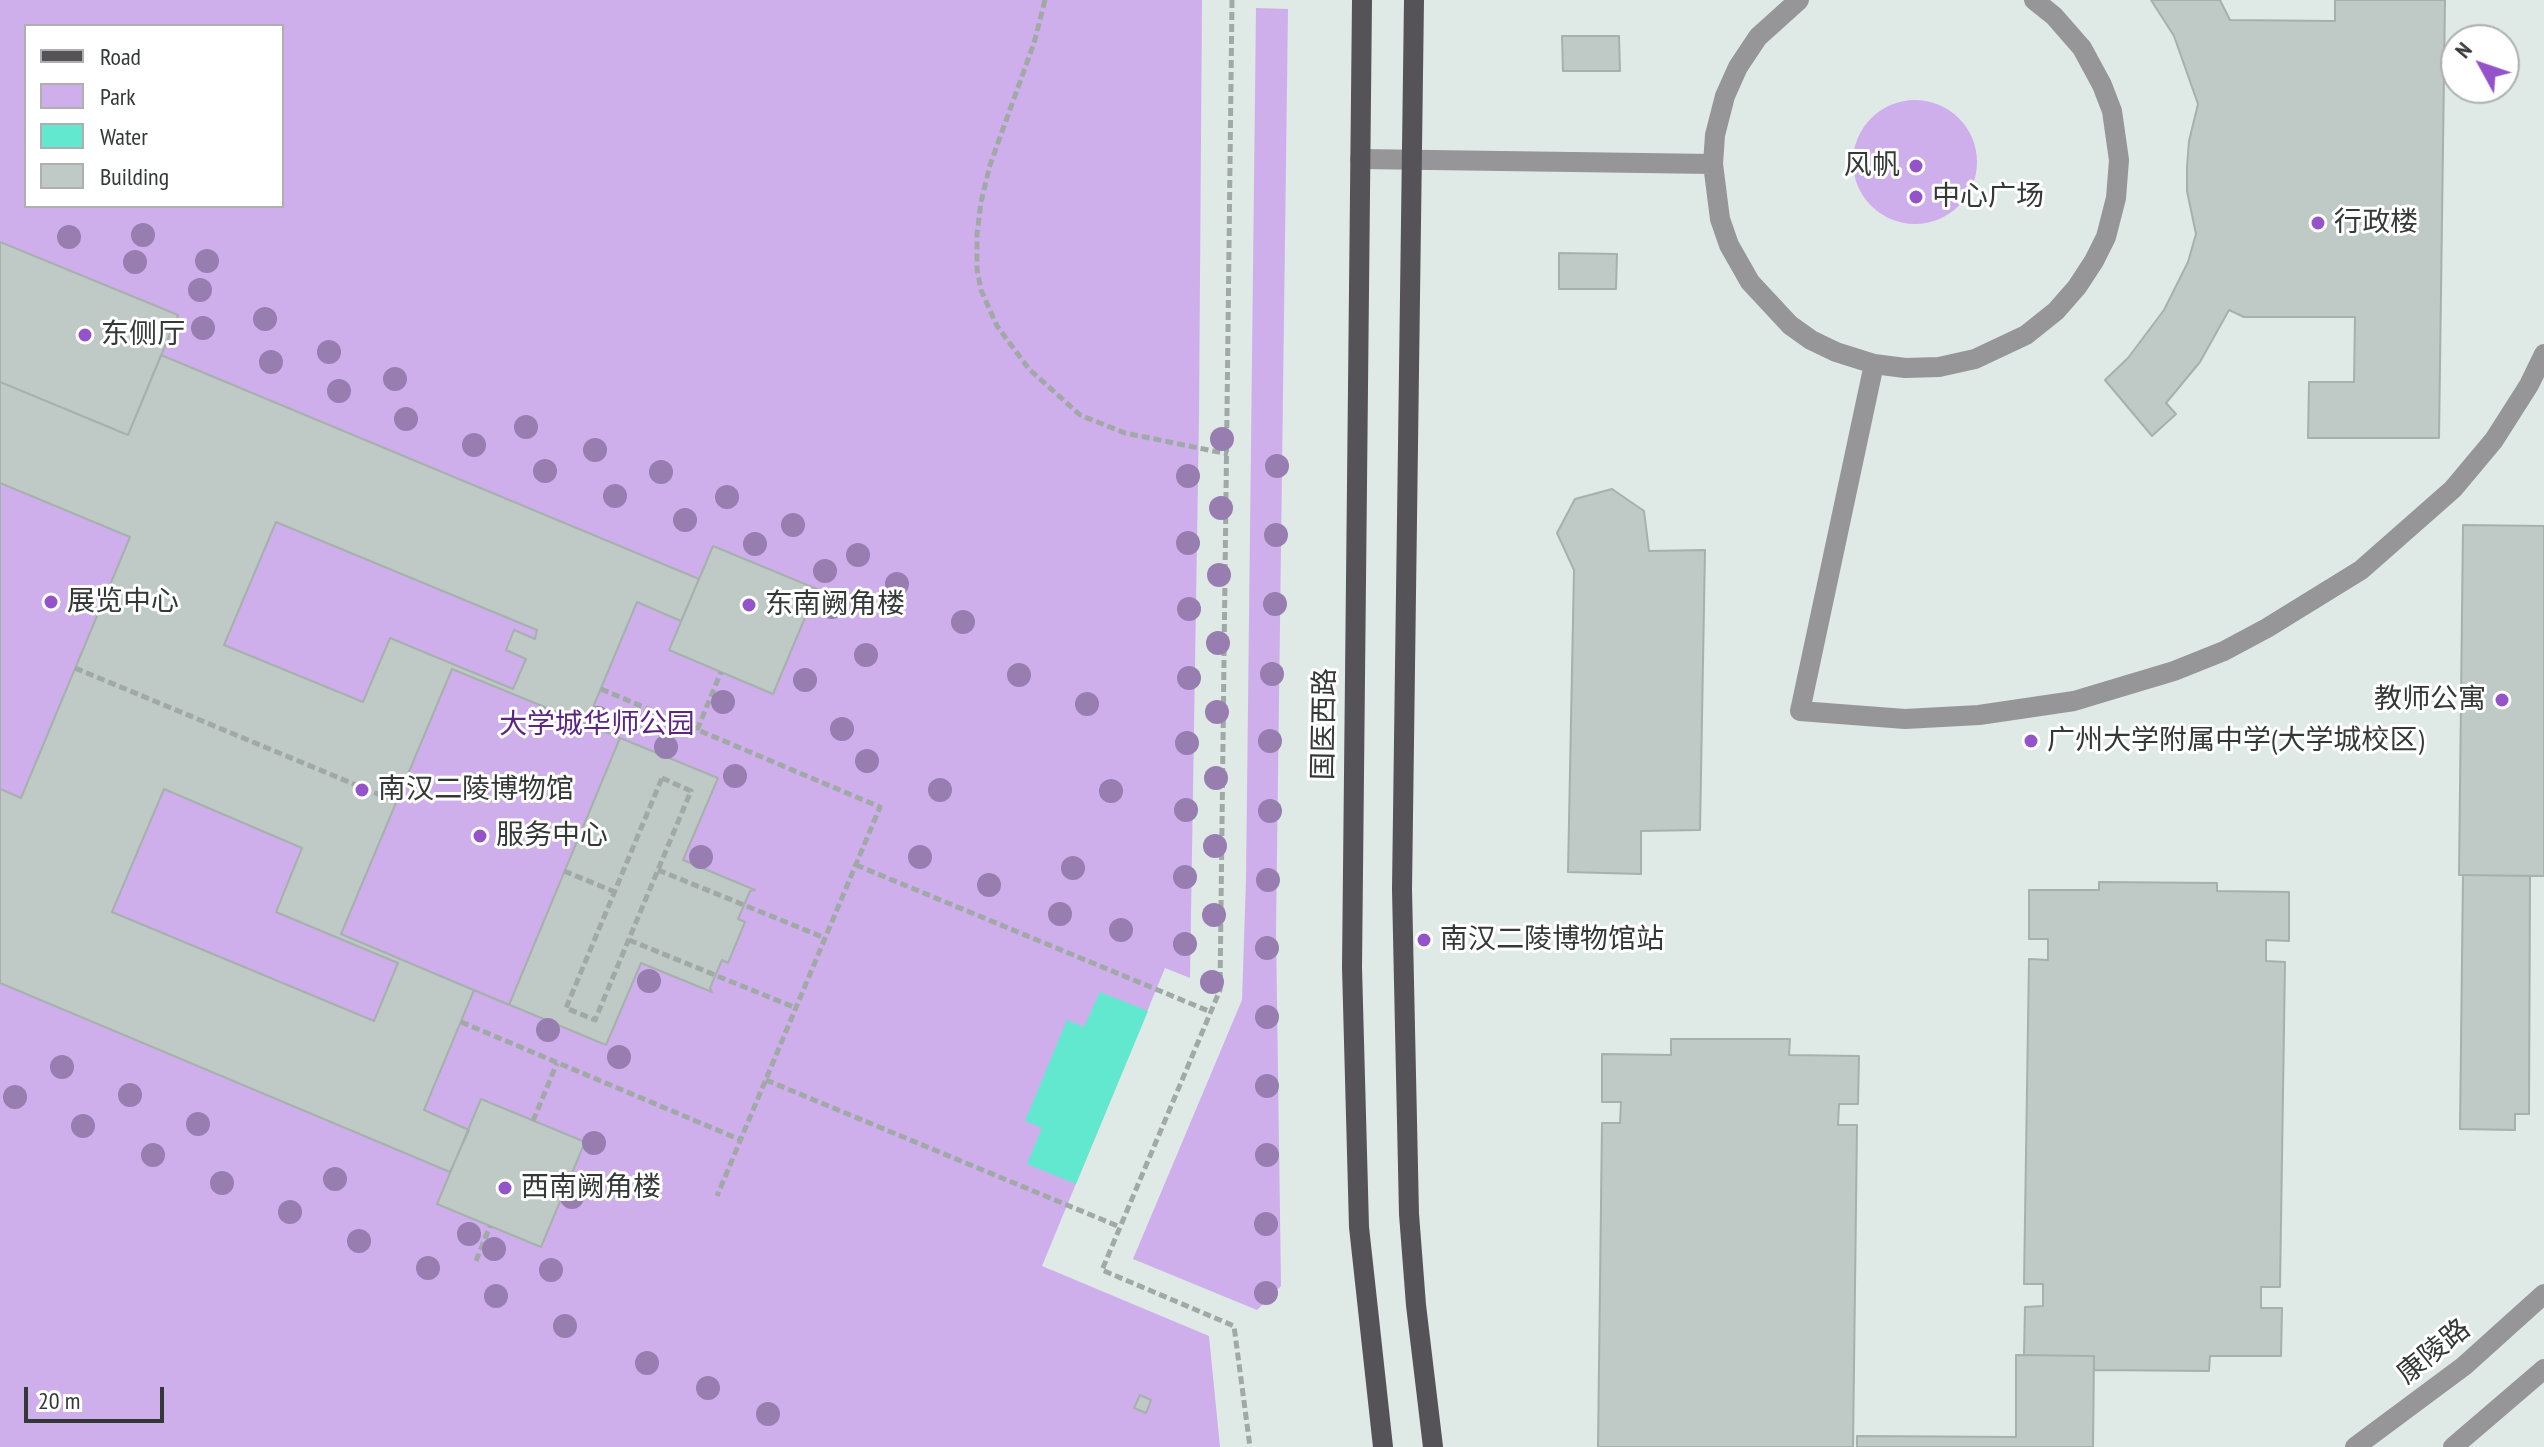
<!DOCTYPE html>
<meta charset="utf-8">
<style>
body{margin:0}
#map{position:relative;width:2544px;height:1447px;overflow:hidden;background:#dfe9e6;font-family:"PT Sans Narrow",sans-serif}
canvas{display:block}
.legend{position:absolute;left:24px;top:24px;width:260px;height:184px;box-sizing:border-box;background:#fff;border:2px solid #aeafaf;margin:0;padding:10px 14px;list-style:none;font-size:24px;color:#343837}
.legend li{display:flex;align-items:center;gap:16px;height:40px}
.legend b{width:40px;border:2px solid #aeafaf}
.north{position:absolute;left:2440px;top:24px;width:80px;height:80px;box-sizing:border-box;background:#fff;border:2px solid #aeafaf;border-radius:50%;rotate:310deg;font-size:22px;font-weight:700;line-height:32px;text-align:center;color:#343837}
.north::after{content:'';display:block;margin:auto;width:28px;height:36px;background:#9453c8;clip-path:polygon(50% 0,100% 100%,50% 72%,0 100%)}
.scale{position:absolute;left:24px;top:1387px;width:140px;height:36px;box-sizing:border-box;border:4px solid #343837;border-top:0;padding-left:10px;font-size:24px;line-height:28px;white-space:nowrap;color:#343837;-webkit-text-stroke:6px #fff;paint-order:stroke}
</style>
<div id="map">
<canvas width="2544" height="1447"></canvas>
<ul class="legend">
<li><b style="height:10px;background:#555258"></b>Road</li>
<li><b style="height:22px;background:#ceafec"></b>Park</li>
<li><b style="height:22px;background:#62e8ce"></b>Water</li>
<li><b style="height:22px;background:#bfc9c6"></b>Building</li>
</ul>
<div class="north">N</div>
<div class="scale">20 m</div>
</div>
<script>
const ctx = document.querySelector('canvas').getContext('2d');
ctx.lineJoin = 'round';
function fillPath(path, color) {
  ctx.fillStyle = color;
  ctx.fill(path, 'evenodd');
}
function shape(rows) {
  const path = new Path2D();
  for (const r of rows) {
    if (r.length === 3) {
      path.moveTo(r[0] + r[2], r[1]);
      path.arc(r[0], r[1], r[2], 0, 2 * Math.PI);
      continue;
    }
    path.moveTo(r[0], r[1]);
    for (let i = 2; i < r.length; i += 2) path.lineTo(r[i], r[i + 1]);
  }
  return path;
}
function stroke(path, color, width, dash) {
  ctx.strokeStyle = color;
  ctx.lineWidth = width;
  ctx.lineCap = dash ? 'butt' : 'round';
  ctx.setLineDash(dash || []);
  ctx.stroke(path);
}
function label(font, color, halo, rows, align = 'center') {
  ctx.font = font + ' "PT Sans Narrow","Noto Sans SC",sans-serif';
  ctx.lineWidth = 6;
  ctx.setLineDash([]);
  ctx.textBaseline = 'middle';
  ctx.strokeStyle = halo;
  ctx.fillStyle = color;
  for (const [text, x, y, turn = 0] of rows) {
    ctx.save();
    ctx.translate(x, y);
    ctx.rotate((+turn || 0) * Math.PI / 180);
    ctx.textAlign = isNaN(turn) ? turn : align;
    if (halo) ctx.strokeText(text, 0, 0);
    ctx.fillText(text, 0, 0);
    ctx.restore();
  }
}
fillPath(shape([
 [0,0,1202,0,1199,416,1190,978,1165,968,1042,1266,1209,1336,1220,1447,0,1447],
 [26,26,282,26,282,206,26,206],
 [1256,8,1288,9,1276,931,1281,1286,1257,1310,1133,1259,1242,1000,1246,880],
 [1915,162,62]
]), '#ceafec');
fillPath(shape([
 [1100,992,1148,1011,1076,1184,1027,1164,1042,1128,1025,1121,1067,1020,1084,1027]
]), '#62e8ce');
const building = shape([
 [2151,0,2220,0,2230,20,2335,21,2335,0,2445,0,2439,438,2308,438,2309,382,2354,382,2355,317,2244,317,2229,310,2200,362,2166,403,2176,414,2152,436,2105,380,2128,358,2164,310,2188,262,2196,234,2187,191,2187,167,2189,141,2198,104,2174,36,2151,0],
 [1562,36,1619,36,1620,71,1563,71,1562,36],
 [0,242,178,315,128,435,0,382,0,242],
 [1559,253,1617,254,1616,289,1559,289,1559,253],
 [161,355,699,579,681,621,637,602,586,724,718,778,683,860,755,890,750,891,738,919,745,922,728,963,722,960,710,988,712,992,641,963,606,1045,474,990,424,1110,469,1130,450,1172,0,983,0,382,128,435,161,355],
 [276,522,537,630,535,639,514,630,506,650,526,659,513,689,390,638,363,702,224,645,276,522],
 [164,789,302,848,276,912,398,963,374,1021,112,912,164,789],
 [0,483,130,537,21,798,0,789,0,483],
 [1612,489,1644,511,1649,551,1705,550,1700,830,1641,831,1641,874,1568,872,1574,570,1557,533,1575,499,1612,489],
 [2463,525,2544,526,2544,876,2459,875,2463,525],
 [713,546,817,589,773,694,669,650,713,546],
 [452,669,620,738,509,1005,341,934,452,669],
 [2463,875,2530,876,2529,1114,2515,1114,2515,1130,2460,1129,2463,875],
 [2099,882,2217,883,2217,891,2289,892,2289,941,2266,940,2266,961,2285,962,2280,1287,2261,1287,2261,1308,2282,1308,2281,1356,2210,1356,2209,1371,2094,1370,2094,1356,2024,1355,2025,1307,2043,1306,2043,1284,2024,1284,2029,959,2048,960,2048,939,2029,939,2029,890,2099,890,2099,882],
 [1671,1039,1790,1039,1789,1055,1859,1056,1858,1104,1839,1104,1838,1125,1857,1125,1853,1447,1598,1447,1602,1123,1620,1123,1621,1102,1602,1102,1602,1054,1671,1055,1671,1039],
 [481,1099,585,1142,541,1247,437,1204,481,1099],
 [2016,1355,2094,1356,2093,1447,1857,1447,1857,1436,2016,1437,2016,1355],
 [1140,1395,1151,1400,1146,1413,1134,1408,1140,1395]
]);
fillPath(building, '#bfc9c6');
stroke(building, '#a6b0ad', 2);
stroke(shape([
 [1045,0,1034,43,990,165,981,202,977,234,977,269,981,290,997,326,1029,369,1080,415,1125,433,1228,454],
 [1232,0,1220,990,1102,1270,1234,1326,1250,1447],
 [75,668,397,802],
 [601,689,880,807,717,1196],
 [697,730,721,672],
 [662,778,691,791,595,1020,566,1008,662,778],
 [856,865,1211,1012],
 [658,870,825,938],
 [564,871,615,892],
 [629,940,796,1008],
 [461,1022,741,1140],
 [766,1080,1120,1227],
 [533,1121,557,1063],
 [476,1261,490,1226]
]), '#a1a9a6', 5, [8, 4]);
stroke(shape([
 [1799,0,1758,37,1738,67,1725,96,1715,135,1713,164,1720,219,1729,245,1750,282,1790,325,1811,340,1836,352,1874,364,1905,368,1939,367,1975,359,2026,335,2056,311,2077,287,2094,261,2106,237,2116,198,2119,160,2112,111,2102,85,2082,48,2054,16,2034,0],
 [1360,159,1713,164],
 [1874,364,1800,711,1905,719,1979,715,2074,701,2174,671,2224,651,2267,628,2361,570,2453,489,2494,440,2529,385,2544,354],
 [2355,1447,2464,1366,2544,1294],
 [2453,1447,2544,1369]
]), '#969598', 20);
stroke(shape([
 [1362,0,1352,967,1359,1227,1383,1447],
 [1414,0,1402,889,1409,1214,1416,1305,1433,1447]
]), '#555258', 20);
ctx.fillStyle = '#977db0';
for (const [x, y] of [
 [143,235],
 [69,237],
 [207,261],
 [135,262],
 [200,290],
 [265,319],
 [203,328],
 [329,352],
 [271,362],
 [395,379],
 [339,391],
 [406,419],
 [526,427],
 [1222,439],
 [474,445],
 [595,450],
 [1277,466],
 [545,471],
 [661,472],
 [1188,476],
 [615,496],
 [727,497],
 [1221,508],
 [685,520],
 [793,525],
 [1276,535],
 [1188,543],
 [755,544],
 [858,555],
 [825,571],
 [1219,575],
 [897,584],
 [1275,604],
 [832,607],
 [1189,609],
 [963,622],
 [1218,643],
 [866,655],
 [1272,674],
 [1019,675],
 [1189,678],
 [805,680],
 [723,702],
 [1087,704],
 [1217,712],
 [598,718],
 [842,729],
 [1270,741],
 [1187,743],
 [666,747],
 [867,761],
 [735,776],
 [1216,778],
 [940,790],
 [1111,791],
 [1186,810],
 [1270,811],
 [1215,846],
 [701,857],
 [920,857],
 [1073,868],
 [1185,877],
 [1268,880],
 [989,885],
 [1060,914],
 [1214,915],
 [1121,930],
 [1185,944],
 [1267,948],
 [649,981],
 [1212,982],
 [1267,1017],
 [548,1030],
 [619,1057],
 [62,1067],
 [1267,1086],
 [130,1095],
 [15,1097],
 [198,1124],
 [83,1126],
 [594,1143],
 [153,1155],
 [1267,1155],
 [335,1179],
 [222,1183],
 [572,1197],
 [290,1212],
 [1266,1224],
 [469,1234],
 [359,1241],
 [494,1249],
 [428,1268],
 [551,1270],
 [1266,1293],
 [496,1296],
 [565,1326],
 [647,1363],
 [708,1388],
 [768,1414]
]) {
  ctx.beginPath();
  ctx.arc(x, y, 12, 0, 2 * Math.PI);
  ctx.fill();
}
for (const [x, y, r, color] of [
 [1916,166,8,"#9453c8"],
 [1916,197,8,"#9453c8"],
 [2318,223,8,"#9453c8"],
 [85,335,8,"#9453c8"],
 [51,602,8,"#9453c8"],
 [749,605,8,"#9453c8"],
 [2502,700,8,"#9453c8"],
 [2031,741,8,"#9453c8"],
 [362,790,8,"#9453c8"],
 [480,836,8,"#9453c8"],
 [1424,940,8,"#9453c8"],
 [505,1188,8,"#9453c8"]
]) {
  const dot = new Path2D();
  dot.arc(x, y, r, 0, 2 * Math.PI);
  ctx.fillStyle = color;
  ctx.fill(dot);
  stroke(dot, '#fff', 3);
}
label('28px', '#343837', '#fff', [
 ["风帆",1900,166,"right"],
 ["中心广场",1932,197],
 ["行政楼",2334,223],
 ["东侧厅",101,335],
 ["展览中心",67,602],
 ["东南阙角楼",765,605],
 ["教师公寓",2486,700,"right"],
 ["广州大学附属中学(大学城校区)",2047,741],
 ["南汉二陵博物馆",378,790],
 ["服务中心",496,836],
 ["南汉二陵博物馆站",1440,940],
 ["西南阙角楼",521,1188]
], 'left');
label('28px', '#343837', '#fff', [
 ["国医西路",1325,724,-89],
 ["康陵路",2434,1352,-39]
]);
label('28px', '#5c2483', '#fff', [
 ["大学城华师公园",597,725]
]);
</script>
